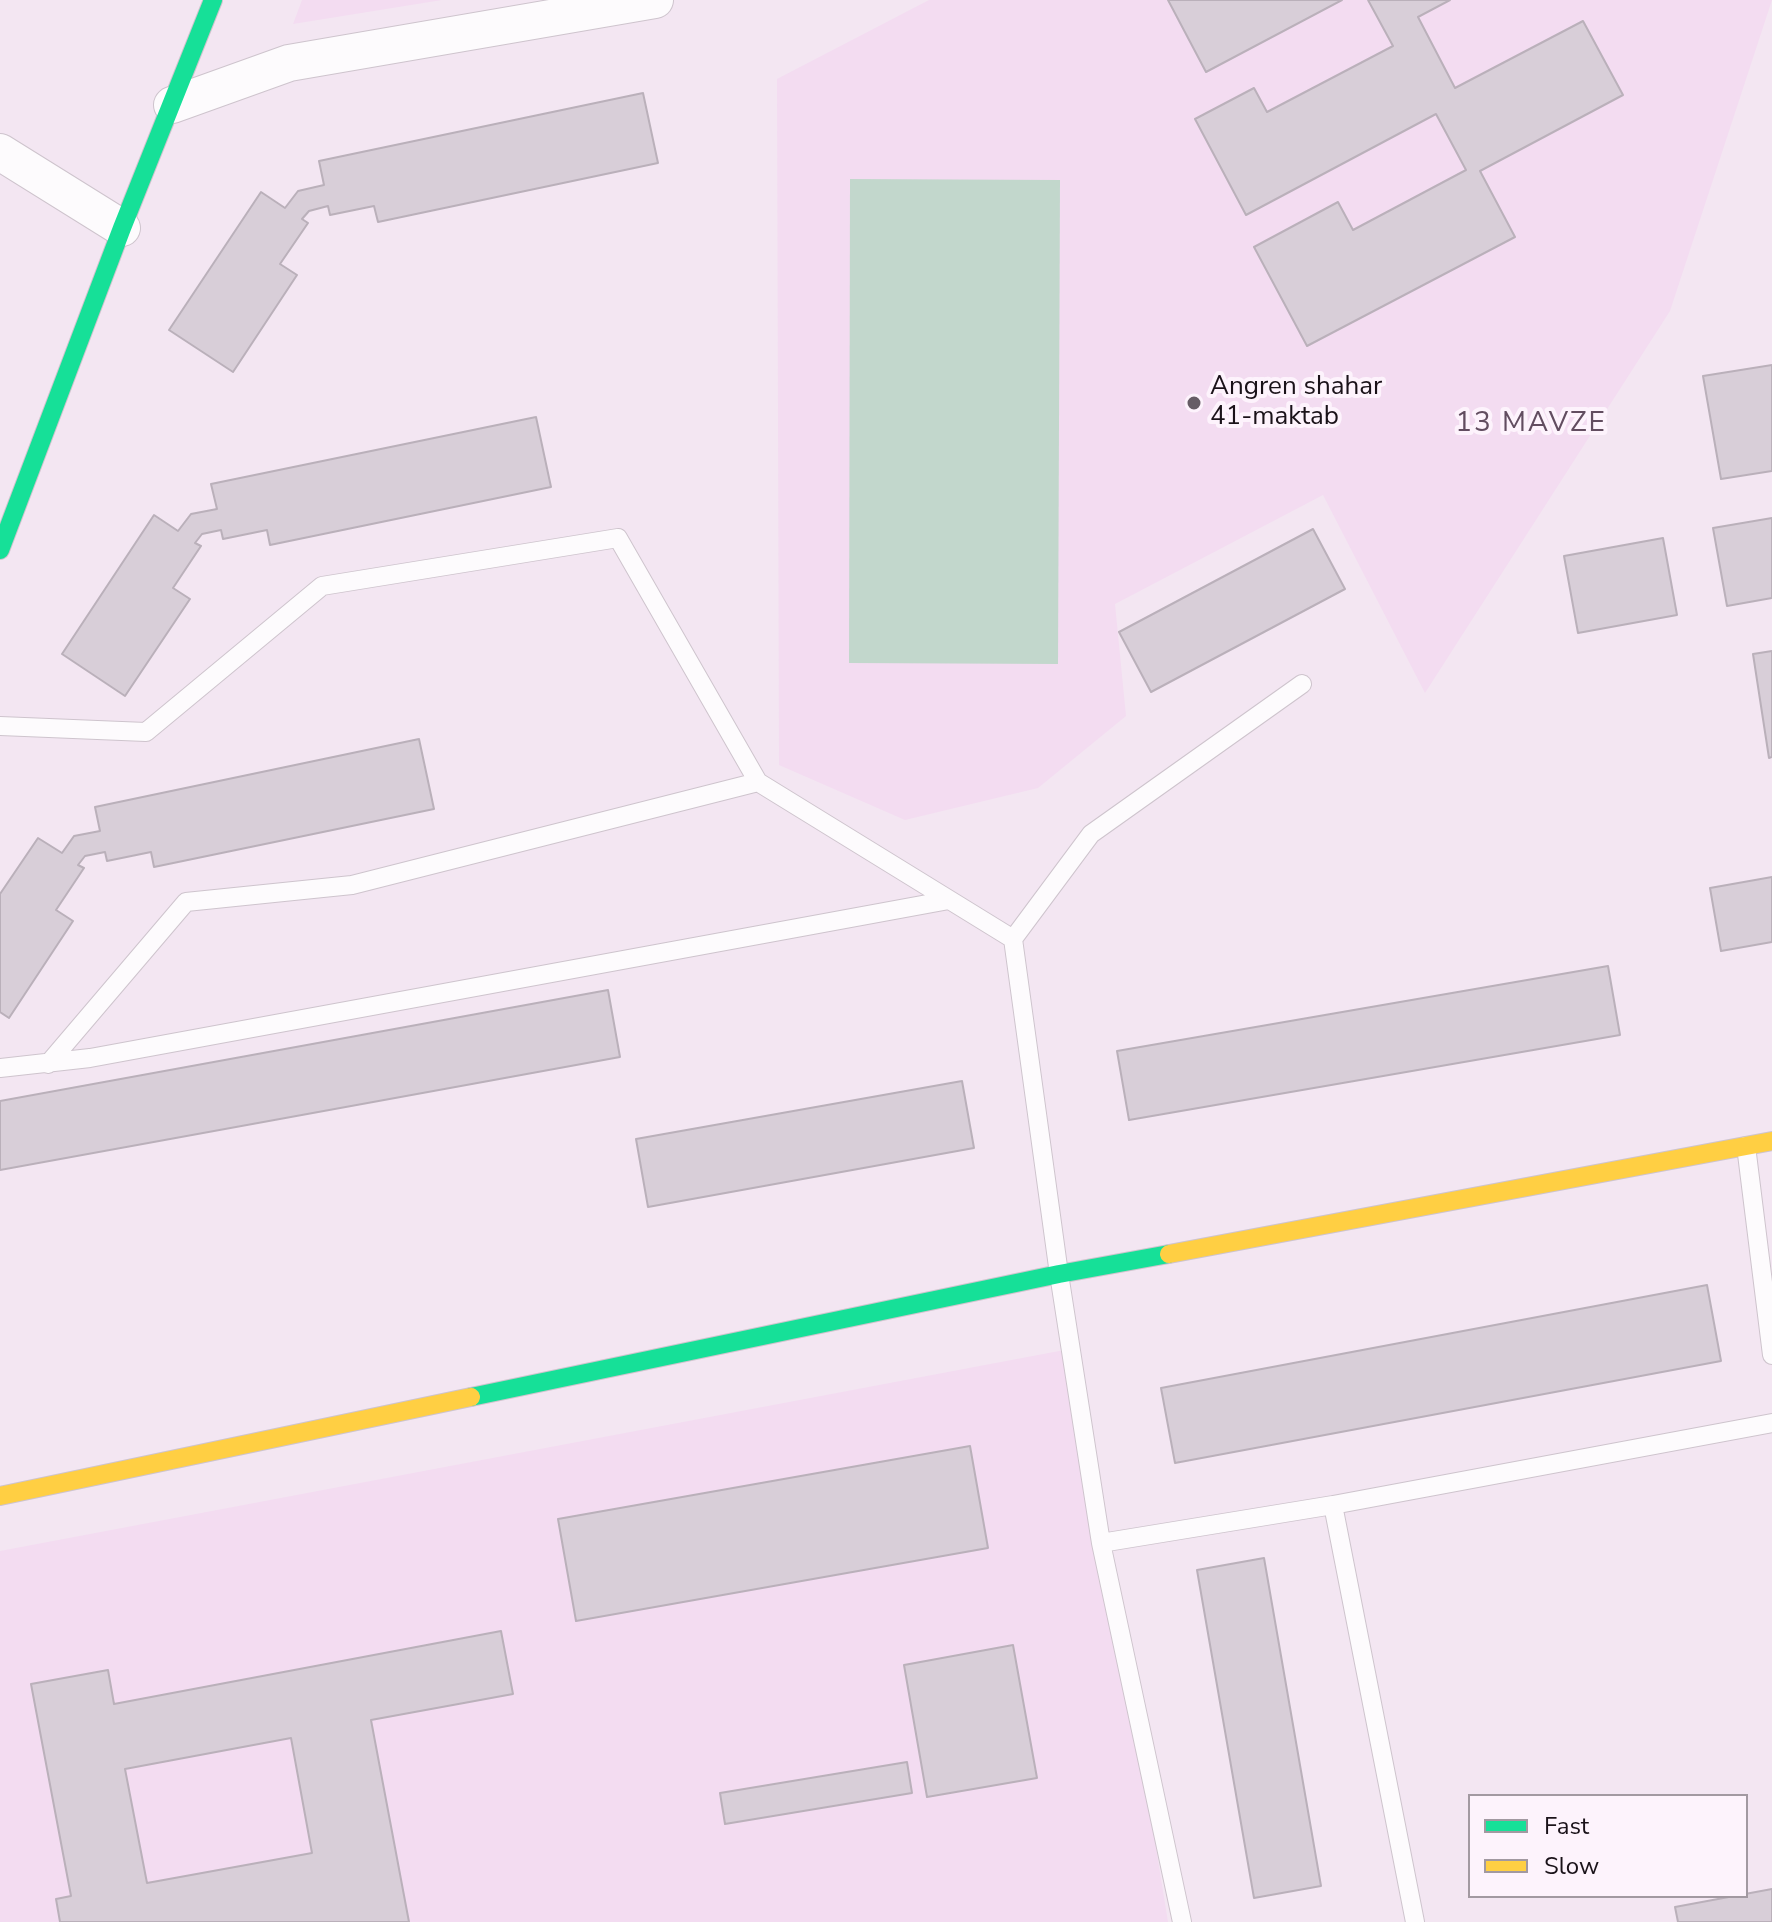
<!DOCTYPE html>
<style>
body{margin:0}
#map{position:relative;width:1772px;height:1922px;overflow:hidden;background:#f3e6f2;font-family:"Nunito Sans",sans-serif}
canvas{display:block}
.legend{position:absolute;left:1468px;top:1794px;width:280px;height:104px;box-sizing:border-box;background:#fdf3fc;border:2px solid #a299a1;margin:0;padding:10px 14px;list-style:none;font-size:24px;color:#1a1219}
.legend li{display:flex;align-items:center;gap:16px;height:40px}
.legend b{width:40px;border:2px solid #a299a1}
</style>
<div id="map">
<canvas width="1772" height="1922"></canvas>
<ul class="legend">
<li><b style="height:10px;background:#16e098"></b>Fast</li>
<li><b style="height:10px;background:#ffcf43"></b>Slow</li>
</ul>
</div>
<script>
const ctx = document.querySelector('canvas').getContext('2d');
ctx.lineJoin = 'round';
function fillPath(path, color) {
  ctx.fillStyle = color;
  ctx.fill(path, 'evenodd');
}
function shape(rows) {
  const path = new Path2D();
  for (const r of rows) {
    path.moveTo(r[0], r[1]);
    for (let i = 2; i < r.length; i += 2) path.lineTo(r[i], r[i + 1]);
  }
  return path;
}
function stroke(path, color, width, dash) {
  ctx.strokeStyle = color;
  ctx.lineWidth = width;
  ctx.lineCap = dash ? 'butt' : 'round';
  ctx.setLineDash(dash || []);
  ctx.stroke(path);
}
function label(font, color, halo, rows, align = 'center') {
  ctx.font = font + ' "Nunito Sans",sans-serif';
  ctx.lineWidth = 8;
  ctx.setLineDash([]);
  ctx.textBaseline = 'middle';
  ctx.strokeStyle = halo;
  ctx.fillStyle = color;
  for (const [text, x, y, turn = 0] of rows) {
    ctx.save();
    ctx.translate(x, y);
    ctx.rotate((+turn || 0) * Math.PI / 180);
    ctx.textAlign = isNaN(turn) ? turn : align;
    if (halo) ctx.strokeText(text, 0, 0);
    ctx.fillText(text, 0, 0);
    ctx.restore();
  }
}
fillPath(shape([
 [302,0,442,0,293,24],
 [929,0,1772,0,1670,311,1425,693,1323,495,1115,604,1126,716,1038,788,905,820,779,765,777,79],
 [1075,1348,1168,1922,0,1922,0,1551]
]), '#f3dcf1');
fillPath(shape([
 [850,179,1060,180,1058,664,849,663]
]), '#c2d7cc');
const building = shape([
 [1168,0,1342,0,1206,72,1168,0],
 [1368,0,1450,0,1418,17,1455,88,1583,21,1623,95,1480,171,1515,237,1307,346,1254,247,1338,202,1353,230,1466,170,1436,114,1246,215,1195,119,1254,88,1267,112,1393,46,1368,0],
 [643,93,658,163,378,222,374,206,330,215,328,206,309,211,302,219,308,223,280,264,297,275,233,372,169,330,261,192,285,208,298,191,324,185,319,161,643,93],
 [1772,365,1772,471,1721,479,1703,376,1772,365],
 [536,417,551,487,270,545,267,530,223,539,221,530,202,534,195,543,201,546,173,588,190,599,125,696,62,654,154,515,178,531,191,514,217,509,211,484,536,417],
 [1772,518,1772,598,1727,606,1713,528,1772,518],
 [1313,529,1345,589,1151,692,1119,632,1313,529],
 [1663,538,1677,615,1578,633,1564,556,1663,538],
 [1772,651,1772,757,1769,758,1753,654,1772,651],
 [419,739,434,809,154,867,151,852,107,861,105,852,85,856,78,865,84,868,56,910,73,921,9,1018,0,1012,0,894,38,838,62,853,74,836,100,831,95,807,419,739],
 [1772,877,1772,942,1721,951,1710,888,1772,877],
 [1608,966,1620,1035,1129,1120,1117,1051,1608,966],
 [608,990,620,1057,0,1170,0,1101,608,990],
 [962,1081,974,1148,648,1207,636,1139,962,1081],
 [1707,1285,1721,1361,1175,1463,1161,1388,1707,1285],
 [970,1446,988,1548,576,1621,558,1519,970,1446],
 [1264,1558,1321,1886,1254,1898,1197,1570,1264,1558],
 [501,1631,513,1694,371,1720,409,1922,60,1922,56,1899,71,1896,31,1684,108,1670,114,1704,501,1631],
 [291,1738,312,1853,147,1883,125,1769,291,1738],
 [1013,1645,1037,1778,927,1797,904,1665,1013,1645],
 [907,1762,912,1793,725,1824,720,1793,907,1762],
 [1772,1889,1772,1922,1678,1922,1675,1907,1772,1889]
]);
fillPath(building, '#d8ced8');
stroke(building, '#bab0ba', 2);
const lane = shape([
 [0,726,146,732,322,586,618,538,758,782,1013,939],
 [48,1064,186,902,352,885,758,782],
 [0,1068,90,1058,949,900],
 [1746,1146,1772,1355],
 [1333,1505,1415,1922],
 [1101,1543,1333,1505,1772,1423],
 [1182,1922,1101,1543,1059,1274,1013,939,1091,834,1302,684]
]);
const street = shape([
 [172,105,289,63,655,0],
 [0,152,122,228]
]);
const fast = shape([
 [0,550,122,228,213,0],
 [471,1397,1059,1274,1169,1254]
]);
const slow = shape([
 [1169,1254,1772,1141],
 [0,1496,471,1397]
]);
stroke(lane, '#cec4cd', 20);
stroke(street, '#cec4cd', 38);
stroke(fast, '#cec4cd', 20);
stroke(slow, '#cec4cd', 20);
stroke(lane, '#fdfbfd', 18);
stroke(street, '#fdfbfd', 36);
stroke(fast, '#16e098', 18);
stroke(slow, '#ffcf43', 18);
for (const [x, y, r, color] of [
 [1194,403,8,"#665c65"]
]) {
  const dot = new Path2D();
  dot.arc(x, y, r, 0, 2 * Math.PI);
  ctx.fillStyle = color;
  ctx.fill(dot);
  stroke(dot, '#fdf3fc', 3);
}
label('26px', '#1a1219', '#fdf3fc', [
 ["Angren shahar",1210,388],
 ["41-maktab",1210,418]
], 'left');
ctx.letterSpacing = '2px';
label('28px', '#624d60', '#fdf3fc', [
 ["13 MAVZE",1531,424]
]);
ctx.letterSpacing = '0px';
</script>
